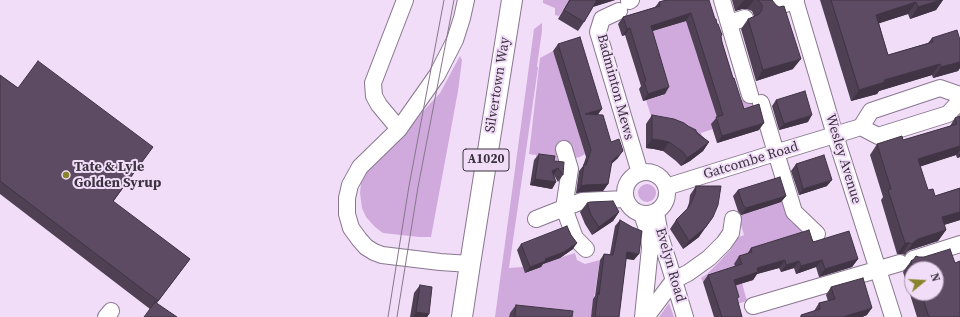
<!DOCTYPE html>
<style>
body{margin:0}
#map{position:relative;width:960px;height:317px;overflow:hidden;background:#f2ddf9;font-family:"Source Serif 4",serif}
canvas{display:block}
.north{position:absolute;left:904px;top:261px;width:40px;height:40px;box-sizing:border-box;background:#f2ddf9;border:1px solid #a899ae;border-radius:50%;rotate:72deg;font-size:11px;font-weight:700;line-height:16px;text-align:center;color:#3a323d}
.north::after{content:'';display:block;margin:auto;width:14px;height:18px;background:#87842d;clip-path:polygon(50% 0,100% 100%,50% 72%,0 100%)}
</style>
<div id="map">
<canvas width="960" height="317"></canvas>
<div class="north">N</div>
</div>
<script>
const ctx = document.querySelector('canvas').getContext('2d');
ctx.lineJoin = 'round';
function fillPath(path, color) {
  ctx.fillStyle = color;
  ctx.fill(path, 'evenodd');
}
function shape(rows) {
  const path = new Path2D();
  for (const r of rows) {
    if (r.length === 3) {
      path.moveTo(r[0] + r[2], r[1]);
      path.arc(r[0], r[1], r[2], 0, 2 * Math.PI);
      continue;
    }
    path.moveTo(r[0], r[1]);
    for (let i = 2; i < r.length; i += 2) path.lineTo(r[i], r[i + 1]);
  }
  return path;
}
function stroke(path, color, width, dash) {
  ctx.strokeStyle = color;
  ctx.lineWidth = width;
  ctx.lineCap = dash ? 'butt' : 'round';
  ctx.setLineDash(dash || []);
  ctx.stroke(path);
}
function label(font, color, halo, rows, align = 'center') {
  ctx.font = font + ' "Source Serif 4",serif';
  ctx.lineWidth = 4;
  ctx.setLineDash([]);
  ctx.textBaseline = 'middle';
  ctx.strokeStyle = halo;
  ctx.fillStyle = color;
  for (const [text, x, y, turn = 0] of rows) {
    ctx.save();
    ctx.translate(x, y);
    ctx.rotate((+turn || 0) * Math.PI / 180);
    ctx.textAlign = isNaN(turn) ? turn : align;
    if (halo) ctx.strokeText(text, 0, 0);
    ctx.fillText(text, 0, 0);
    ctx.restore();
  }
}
fillPath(shape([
 [543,0,569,0,559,16,555,15,555,8,543,3],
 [706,15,690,32,697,55,734,102,752,97,756,111,713,129,701,133,705,148,647,124,648,120,652,119,646,100,664,95,642,19,660,29],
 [542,23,542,31,537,66,538,68,509,268,523,267,526,273,541,267,540,264,575,253,577,260,585,264,600,260,591,317,542,317,510,313,509,317,495,317,534,29],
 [553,51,585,154,580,157,575,158,572,155,568,142,557,146,563,164,536,160,536,155,529,154,540,58],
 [460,56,462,60,458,91,431,237,419,237,383,233,375,227,366,217,362,208,360,193,361,183,366,172,403,133,440,93],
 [647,193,9],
 [785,201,791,222,809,234,742,283,747,301,734,305,724,275,703,282,701,278,707,274,720,261,731,249,739,237,744,235,738,215],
 [669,303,674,317,659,317]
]), '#d0aadd');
const minor = shape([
 [466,0,462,18,455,40,437,75,399,129,360,167,350,185,347,198,347,214,351,228,359,239,366,247,374,252,382,255,440,262,470,264],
 [722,0,750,95],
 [795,0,835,135,893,317],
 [629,1,631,0],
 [774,8,796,0],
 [619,11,602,19,598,32,640,173],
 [729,23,745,18],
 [761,103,794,212,817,234],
 [861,127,878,136,948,114,960,101],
 [399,129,379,105,374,96,373,83,405,0],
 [564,149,570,169,564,208,575,238,586,249],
 [646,193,21],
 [666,187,775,153,861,127,871,111,940,88,960,95],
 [656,212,660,236,669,264,685,317],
 [642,214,649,235,650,248,643,317],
 [536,219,582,201,625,199],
 [913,259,960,244],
 [753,306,900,263],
 [106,317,111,311],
 [646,317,674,280,688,273,709,258,724,243,731,233,733,219]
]);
const major = shape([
 [462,317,470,264,512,0]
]);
stroke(minor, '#89778f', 18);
stroke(major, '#89778f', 22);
stroke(minor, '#fff', 16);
stroke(major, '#fff', 20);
stroke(shape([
 [388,317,409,186,444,0],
 [397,317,418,187,454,0]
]), '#85788a', 1);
fillPath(shape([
 [569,0,615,0,593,7,584,22,578,31,558,19],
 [732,0,772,0,793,69,756,81,741,29,748,19,754,17,754,16,752,11,747,9,742,9,735,11],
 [820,0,943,0,936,10,910,19,908,14,879,23,888,55,928,43,932,38,960,40,960,68,958,71,933,78,932,75,879,91,877,94,851,101],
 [659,2,715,19,722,42,733,78,744,109,759,130,717,143,711,124,717,117,686,21,652,31,665,94,643,101,639,89,641,86,625,35,622,36,618,24,623,17,655,7],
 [558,44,598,115,611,142,618,158,611,164,608,184,603,191,582,192,576,193,579,171,583,166,586,157,553,51],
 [0,75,18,88,153,147,113,202,190,259,157,303,150,309,0,194],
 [776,100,808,122,779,130,772,106],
 [652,115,696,131,709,142,703,151,690,161,681,166,676,161,663,151,654,149,646,148,646,124],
 [960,116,960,157,957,158,956,155,920,166,928,190,935,196,960,188,960,220,944,225,946,230,938,241,910,250,907,252,905,255,902,254,897,254,881,200,883,197,870,155,877,144,903,140,950,126,955,118],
 [539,154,554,161,563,175,558,182,554,175,556,182,552,189,530,185,534,160],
 [796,164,827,186,799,195,791,171],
 [696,186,699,237,683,249,670,229,676,220,686,211,689,203,690,195],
 [738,190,786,196,781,202,741,215,738,211,733,196],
 [587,203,619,212,613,221,592,235,585,224,580,212],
 [620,220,634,260,626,259,619,317,591,317,593,299,595,296,600,260,604,254,610,254,615,226],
 [813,242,858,259,852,267,819,277,816,267,796,274,794,268,781,272,779,268,757,274,753,280,735,285,737,300,742,317,714,317,703,282,708,275,735,266,734,264,739,256,747,254,751,248],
 [521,244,573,249,560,258,543,264,541,267,525,273,517,250],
 [919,257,955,263,960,317,917,317,903,272,911,261],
 [912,269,936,269,936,293,912,293],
 [420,285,429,314,427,317,410,317,414,293],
 [831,287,867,315,862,317,800,317,801,315,814,311,819,303,828,301,826,295],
 [516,305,572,317,509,317,510,313]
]), '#4f4054');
fillPath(shape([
 [597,0,615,0,592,7],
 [744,0,754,0,747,9,742,9,735,11,743,1],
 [941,0,943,0,936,10,910,19,918,7],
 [916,2,908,14,868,27,876,15],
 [691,13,686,21,646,33,651,26],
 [630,28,625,35,622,36,627,29],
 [801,59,793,69,756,81,763,70],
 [960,62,960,68,958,71,933,78,941,67],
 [940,64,932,75,879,91,877,94,851,101,859,90,884,80],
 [669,87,665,94,643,101,648,94],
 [602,109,597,116,585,114],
 [812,115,808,122,779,130,784,124],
 [764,123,759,130,717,143,722,136],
 [652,139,660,140,669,142,663,151,654,149,646,148],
 [709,142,703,151,690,161,681,166,687,158],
 [960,146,960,150,956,155,910,170,918,159],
 [623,151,618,158,607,168,612,161],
 [960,154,960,157,957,158],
 [558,168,554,174,548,177,552,171],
 [535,179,556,182,552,189,530,185],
 [832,180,827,186,799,195,803,189],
 [608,184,603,191,582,192,576,193,581,186,586,185],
 [786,196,781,202,741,215,746,208],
 [619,212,613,221,592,235,599,227],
 [960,212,960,220,934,228,942,217],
 [713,217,699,237,683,249,689,241],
 [946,230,938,241,910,250,907,252,914,242,918,239],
 [577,243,573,249,560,258,543,264,541,267,525,273,530,267],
 [905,243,909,243,902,254,897,254],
 [627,252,639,254,634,260,623,258],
 [858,259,852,267,819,277,825,269],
 [785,260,779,268,757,274,753,280,728,288,734,280,757,268],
 [822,260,816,267,796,274,801,266],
 [799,261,794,268,781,272,786,265],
 [872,308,867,315,862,317,843,317],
 [416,312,429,314,427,317,413,317]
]), '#403445');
const building = shape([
 [570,0,597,0,584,22,564,10,570,0],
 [666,0,709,0,715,19,716,19,717,24,718,24,722,35,721,36,722,42,733,78,734,78,744,109,759,104,764,123,722,136,716,117,723,115,691,13,651,26,669,87,648,94,644,82,646,81,630,28,627,29,623,17,660,6,659,2,666,0],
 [758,0,772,0,776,5,779,7,784,6,801,59,763,70,748,19,755,16,759,14,762,10,762,5,759,1,758,0],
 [831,0,941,0,918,7,916,2,876,15,888,55,933,42,932,38,957,30,960,40,960,62,941,67,940,64,884,80,885,82,859,90,831,0],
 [580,37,602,109,585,114,603,115,611,142,619,139,623,151,612,161,608,184,586,185,581,186,584,164,586,165,591,150,558,44,580,37],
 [38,61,153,147,113,201,190,259,158,301,0,181,0,75,18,88,38,61],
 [805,91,812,115,784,124,776,100,805,91],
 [652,115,674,119,684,123,688,126,696,130,696,131,698,134,709,142,696,152,687,158,683,152,669,142,660,140,652,139,652,115],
 [960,116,960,146,918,159,928,190,933,189,935,196,960,188,960,212,942,217,946,230,918,239,914,242,912,244,909,243,905,243,888,190,891,189,877,144,902,136,903,140,957,124,955,118,960,116],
 [539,154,555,156,554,161,564,162,563,175,558,168,552,171,556,182,535,179,539,154],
 [824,155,832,180,803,189,796,164,824,155],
 [780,177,786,196,746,208,743,205,738,190,780,177],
 [696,186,721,186,718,205,713,217,705,228,689,241,676,220,688,208,692,201,695,194,696,186],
 [613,201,619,212,599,227,591,215,587,203,590,202,613,201],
 [620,220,632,227,642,231,639,254,627,252,619,317,595,317,598,292,599,295,604,254,613,255,620,220],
 [567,226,571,235,577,243,564,252,545,259,546,261,530,267,521,244,567,226],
 [809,230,813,242,849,231,858,259,825,269,822,260,801,266,799,261,786,265,785,260,757,268,758,272,734,280,739,297,737,298,742,317,722,317,708,275,742,264,739,256,752,252,751,248,809,230],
 [950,249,955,263,960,261,960,317,929,317,921,293,936,293,936,269,913,269,911,261,914,259,916,256,919,257,924,257,950,249],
 [863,278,872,308,843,317,802,317,801,315,820,309,819,303,835,299,831,287,863,278],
 [420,285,432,287,429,314,416,312,420,285],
 [155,302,177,317,144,317,155,302],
 [516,305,573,311,572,317,515,317,516,305]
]);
fillPath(building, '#5c4b62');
stroke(building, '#403445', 1);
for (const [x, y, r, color] of [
 [66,175,4,"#87842d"]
]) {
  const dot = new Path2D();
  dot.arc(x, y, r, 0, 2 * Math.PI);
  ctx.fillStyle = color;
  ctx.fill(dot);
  stroke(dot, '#f2ddf9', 1.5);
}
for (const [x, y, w] of [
 [486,160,46]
]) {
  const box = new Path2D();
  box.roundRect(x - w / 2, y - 11, w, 22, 3);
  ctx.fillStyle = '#f2ddf9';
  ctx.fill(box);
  stroke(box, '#3a323d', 1);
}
label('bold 13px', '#3a323d', null, [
 ["A1020",486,160]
]);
label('14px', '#3a323d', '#f2ddf9', [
 ["Silvertown Way",498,85,-81],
 ["Badminton Mews",615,87,75],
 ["Wesley Avenue",843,159,73],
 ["Gatcombe Road",751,161,-17],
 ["Evelyn Road",670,265,74]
]);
label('bold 14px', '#3a323d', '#f2ddf9', [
 ["Tate & Lyle",74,167],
 ["Golden Syrup",74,183]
], 'left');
</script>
